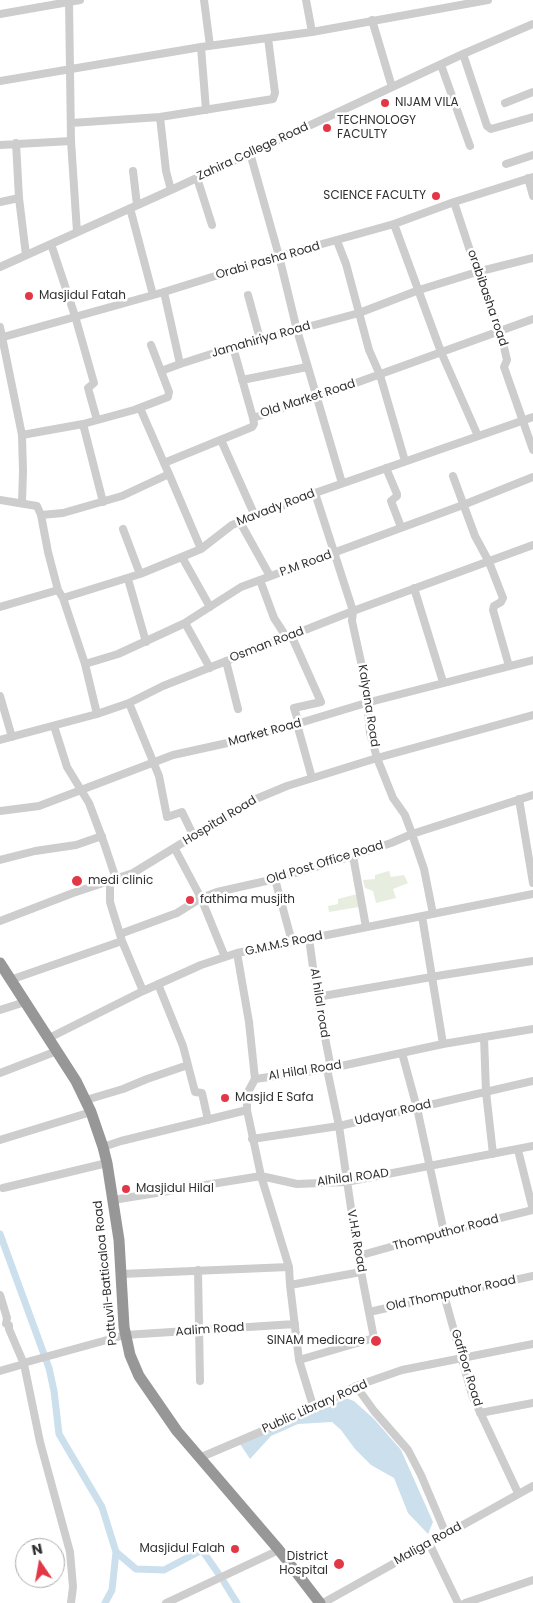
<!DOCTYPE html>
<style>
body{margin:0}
#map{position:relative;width:533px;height:1603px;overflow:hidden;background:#fff;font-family:Poppins,sans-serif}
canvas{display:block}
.north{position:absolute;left:15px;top:1538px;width:50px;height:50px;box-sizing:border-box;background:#fff;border:1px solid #acacac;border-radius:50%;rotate:348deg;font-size:14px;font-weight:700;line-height:20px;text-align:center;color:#303030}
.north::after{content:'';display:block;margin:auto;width:18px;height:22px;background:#e33748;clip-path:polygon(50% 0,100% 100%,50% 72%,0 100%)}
</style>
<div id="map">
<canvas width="533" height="1603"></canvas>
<div class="north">N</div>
</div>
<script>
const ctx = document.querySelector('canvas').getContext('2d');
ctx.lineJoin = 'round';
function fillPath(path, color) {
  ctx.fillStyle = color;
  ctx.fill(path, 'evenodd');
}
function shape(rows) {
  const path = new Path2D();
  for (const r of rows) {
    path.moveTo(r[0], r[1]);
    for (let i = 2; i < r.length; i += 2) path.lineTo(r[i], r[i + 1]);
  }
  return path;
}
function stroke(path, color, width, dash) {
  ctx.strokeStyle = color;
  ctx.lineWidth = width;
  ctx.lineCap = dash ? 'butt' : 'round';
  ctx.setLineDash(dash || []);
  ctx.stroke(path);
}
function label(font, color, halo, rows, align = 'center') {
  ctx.font = font + ' Poppins,sans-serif';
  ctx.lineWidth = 5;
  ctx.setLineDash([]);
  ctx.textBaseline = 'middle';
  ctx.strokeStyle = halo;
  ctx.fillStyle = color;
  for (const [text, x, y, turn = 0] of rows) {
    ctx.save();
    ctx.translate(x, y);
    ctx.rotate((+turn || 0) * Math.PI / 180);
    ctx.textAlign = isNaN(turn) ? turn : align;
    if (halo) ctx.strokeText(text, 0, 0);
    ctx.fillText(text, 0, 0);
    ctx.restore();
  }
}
fillPath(shape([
 [389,871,391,877,404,875,408,883,393,889,396,898,376,903,373,891,365,888,363,880,375,879,375,875],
 [357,894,359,907,329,912,328,906,338,904,338,899]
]), '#e7eddf');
fillPath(shape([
 [343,1397,354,1401,374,1419,401,1450,433,1522,428,1534,408,1513,394,1478,371,1465,355,1449,341,1430,332,1422,298,1424,271,1436,250,1459,240,1444,307,1414,336,1404]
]), '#cbe0ec');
stroke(shape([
 [0,1234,49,1368,54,1391,59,1434,102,1507,116,1552,112,1590,105,1603],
 [116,1552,136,1569,164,1570,202,1550,218,1573],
 [224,1582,237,1603]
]), '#cbe0ec', 7);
stroke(shape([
 [69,0,71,141,77,232],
 [204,0,210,46],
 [306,0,312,32],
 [0,14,80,0],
 [372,20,392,87],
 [201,47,206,110],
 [463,54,487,126,491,129,533,117],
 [441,65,470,146],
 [0,81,201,47,312,32,488,0],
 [505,103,533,92],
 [160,117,166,171,171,190],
 [71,123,160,117,273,99,275,93,268,38],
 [16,143,19,198,26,255],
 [0,145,71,141],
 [250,153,279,256,297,330,342,483],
 [506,164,533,155],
 [133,171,137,205],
 [197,178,212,225],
 [528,178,533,196],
 [0,202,19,198],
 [454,202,477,272,500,330,507,360,504,367,533,450],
 [130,208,153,295],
 [394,224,441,352,478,436],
 [337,241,346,264,369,350,380,375,405,461],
 [51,244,75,316,94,383,88,388,97,420],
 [0,267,171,190,463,54,533,24],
 [164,292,180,364],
 [248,295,260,339],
 [0,327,22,435,23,471,22,503],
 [0,338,164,292,279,256,394,224,454,202,533,177],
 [151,345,161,371],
 [233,347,253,418],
 [242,380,307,367],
 [140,408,164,463],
 [83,424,103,502],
 [22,435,83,424,134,410,168,397,169,392,161,371,180,364,233,347,359,313,419,290,477,272,533,258],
 [221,440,255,516],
 [386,468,397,494,397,496,391,501,401,527],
 [169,474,201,549],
 [453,476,475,536,489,562,503,598,501,602,494,606,493,610,509,666],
 [315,493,353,611,352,621,365,680,370,733,377,758,393,798,405,815,412,834,424,869,433,914],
 [0,500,37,506,41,515,63,513,122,496,169,474,164,463,252,427,254,424,253,418,317,397,533,319],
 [41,515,48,552,58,590],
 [240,522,270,576],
 [123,529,140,574],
 [182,557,210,607],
 [128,579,146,642],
 [260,580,274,618,287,638],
 [414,588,443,682],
 [63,598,85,664,97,714],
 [0,607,58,590,63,598,140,574,201,549,232,525,255,516,315,493,533,417],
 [185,623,210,668],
 [292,637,321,702,294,708,299,724],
 [226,661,238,709],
 [85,664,118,654,183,624,241,587,463,505,533,477],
 [0,696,12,737],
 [129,703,159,776,167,817,182,812,194,837],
 [297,724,312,778],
 [54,726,67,767,89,803,104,843,116,879],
 [0,740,97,714,129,703,163,686,353,611,533,545],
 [519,799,533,883],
 [0,811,39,806,173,755,250,738,366,703,533,660],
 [175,849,201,898,225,957],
 [353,856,366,927],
 [0,860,35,851,76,845,102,836],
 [275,879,292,942],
 [110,881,110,902,122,941,143,991],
 [422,916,443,1044],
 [0,921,73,893,133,873,251,801,287,786,377,758,533,715],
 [120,934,177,913,201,898,217,892,275,879,353,856,391,843,412,834,533,795],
 [309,938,317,997,331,1068],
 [237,953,249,1022,255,1079],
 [10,980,122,941],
 [158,984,183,1046,195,1092,202,1093,208,1120],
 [317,997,443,975,533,961],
 [0,1010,25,1002],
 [484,1037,486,1092,493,1154],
 [49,1038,143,991,201,965,237,953,533,894],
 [402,1053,417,1108,444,1232],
 [0,1073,57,1051],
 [86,1100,123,1089,147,1079,188,1065],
 [247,1110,261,1176,289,1267,290,1285,299,1360,314,1409],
 [252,1139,339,1126,533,1081],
 [0,1140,91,1112],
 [103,1147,121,1141,247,1110,247,1094,255,1079,327,1069,443,1044,533,1029],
 [3,1188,107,1163],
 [113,1200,261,1176,297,1184,346,1182,533,1146],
 [358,1256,444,1232,533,1210,518,1150],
 [198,1270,200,1381],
 [121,1274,289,1267],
 [290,1285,361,1272],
 [0,1295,7,1318,6,1324,9,1325,9,1329,24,1364,40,1442,70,1552,73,1587,71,1603],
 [444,1295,472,1395,518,1493],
 [369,1312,533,1276],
 [299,1360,374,1338,358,1256,339,1126,327,1069],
 [0,1371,24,1364,27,1362,125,1335,295,1324],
 [356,1386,374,1411,408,1450,421,1475,446,1534],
 [480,1413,533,1403],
 [199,1458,314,1409,356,1386,402,1370,533,1344],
 [429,1543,458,1603],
 [166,1603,279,1550],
 [323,1603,533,1486],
 [465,1603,533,1580]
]), '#cdcdcd', 8);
stroke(shape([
 [0,963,76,1081,91,1112,103,1147,107,1163,119,1240,124,1327,130,1355,139,1376,177,1431,279,1550,320,1603]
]), '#979797', 11);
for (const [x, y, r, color] of [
 [385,103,5,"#e33748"],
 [327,128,5,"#e33748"],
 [436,196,5,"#e33748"],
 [29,296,5,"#e33748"],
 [77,881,6,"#e33748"],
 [190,900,5,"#e33748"],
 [225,1098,5,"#e33748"],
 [126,1189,5,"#e33748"],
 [376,1341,6,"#e33748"],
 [235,1549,5,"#e33748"],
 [339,1564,6,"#e33748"]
]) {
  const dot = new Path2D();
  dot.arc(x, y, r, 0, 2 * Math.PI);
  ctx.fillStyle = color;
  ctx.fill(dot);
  stroke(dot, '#fff', 2);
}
label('12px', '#303030', '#fff', [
 ["NIJAM VILA",395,103],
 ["TECHNOLOGY",337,121],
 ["FACULTY",337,135],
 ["SCIENCE FACULTY",426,196,"right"],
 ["Masjidul Fatah",39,296],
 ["medi clinic",88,881],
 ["fathima musjith",200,900],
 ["Masjid E Safa",235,1098],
 ["Masjidul Hilal",136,1189],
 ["SINAM medicare",365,1341,"right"],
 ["Masjidul Falah",225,1549,"right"],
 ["District",328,1557,"right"],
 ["Hospital",328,1571,"right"]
], 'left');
label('12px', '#303030', '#fff', [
 ["Zahira College Road",253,152,-25],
 ["Orabi Pasha Road",268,261,-16],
 ["orabibasha road",487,298,71],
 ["Jamahiriya Road",261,340,-16],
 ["Old Market Road",308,399,-18],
 ["Mavady Road",276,508,-21],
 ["P.M Road",306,564,-20],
 ["Osman Road",267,645,-21],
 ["Kalyana Road",368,706,81],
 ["Market Road",265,733,-15],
 ["Hospital Road",220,821,-31],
 ["Old Post Office Road",325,863,-17],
 ["G.M.M.S Road",284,944,-12],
 ["Al hilal road",319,1003,81],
 ["Al Hilal Road",305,1071,-9],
 ["Udayar Road",393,1113,-13],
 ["Alhilal ROAD",353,1178,-7],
 ["Thomputhor Road",446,1233,-15],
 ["V.H.R Road",356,1241,80],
 ["Pottuvil-Batticaloa Road",106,1273,-96],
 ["Old Thomputhor Road",451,1294,-12],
 ["Aalim Road",210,1330,-4],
 ["Gaffoor Road",466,1368,73],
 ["Public Library Road",315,1407,-24],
 ["Maliga Road",428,1544,-29]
]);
</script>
